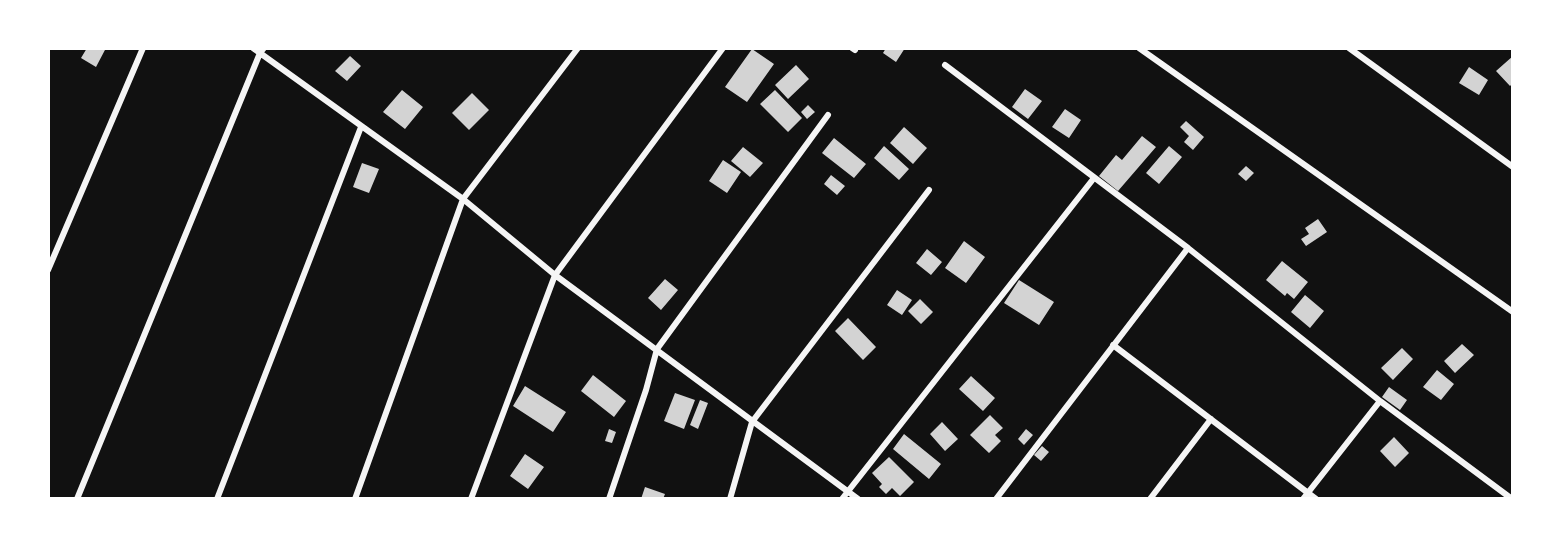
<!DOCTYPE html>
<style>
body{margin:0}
#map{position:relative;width:1561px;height:547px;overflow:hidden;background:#111;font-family:"Nunito Sans",sans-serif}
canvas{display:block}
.frame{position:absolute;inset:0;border:50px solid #fff;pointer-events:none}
</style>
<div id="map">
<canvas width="1561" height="547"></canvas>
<div class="frame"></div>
</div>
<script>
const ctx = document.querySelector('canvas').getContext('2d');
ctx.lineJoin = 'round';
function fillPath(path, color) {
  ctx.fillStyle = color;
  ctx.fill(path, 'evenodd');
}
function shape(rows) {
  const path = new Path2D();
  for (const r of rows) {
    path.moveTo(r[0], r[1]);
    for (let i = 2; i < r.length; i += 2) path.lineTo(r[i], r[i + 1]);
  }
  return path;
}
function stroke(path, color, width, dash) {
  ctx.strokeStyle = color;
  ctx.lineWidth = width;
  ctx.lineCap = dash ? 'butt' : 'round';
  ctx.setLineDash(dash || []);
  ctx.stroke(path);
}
fillPath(shape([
 [87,48,106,48,96,67,81,58],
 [886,48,905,48,896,62,883,53],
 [752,49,774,64,747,102,725,87],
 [350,56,361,66,347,81,335,71],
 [1513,56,1513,83,1510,86,1496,71],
 [796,65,809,79,788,99,775,85],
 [1469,67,1488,80,1479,95,1459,83],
 [1025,89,1042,101,1028,119,1012,107],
 [402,90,423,107,405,129,383,112],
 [775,90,802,118,788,132,760,104],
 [472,93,489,110,469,130,452,113],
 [808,105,815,112,807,119,801,112],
 [1065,109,1081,120,1069,138,1052,127],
 [1186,121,1204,137,1193,150,1184,142,1189,136,1180,127],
 [904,127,927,148,913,164,890,143],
 [1142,136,1156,147,1118,191,1099,176,1116,155,1122,160],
 [834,138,866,164,854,178,822,153],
 [884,146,909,169,899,180,874,158],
 [1169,146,1182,157,1159,184,1146,173],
 [743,147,763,163,750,177,731,161],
 [723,160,741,172,727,193,709,181],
 [362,163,379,169,369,193,353,187],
 [1246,166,1254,173,1246,181,1238,174],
 [831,175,845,186,837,195,824,184],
 [1318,219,1327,232,1306,246,1301,239,1309,234,1305,228],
 [964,241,985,257,966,283,945,268],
 [927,249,942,262,931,275,916,263],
 [1282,261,1308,282,1294,299,1287,293,1285,296,1266,280],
 [665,279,678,290,661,310,648,298],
 [1019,280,1054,302,1039,325,1004,303],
 [897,290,912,300,902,315,887,305],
 [1305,295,1324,311,1310,328,1291,312],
 [920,299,933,312,921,324,908,311],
 [848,318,876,347,863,360,835,331],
 [1462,344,1474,355,1455,373,1444,361],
 [1402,348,1413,359,1393,380,1381,368],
 [1437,370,1454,384,1441,400,1423,387],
 [593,375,626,401,614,417,581,391],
 [971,376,995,398,983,411,959,389],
 [525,386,566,412,553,432,513,406],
 [1389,387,1407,400,1400,410,1382,397],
 [675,393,695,400,684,429,664,421],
 [700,400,708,403,698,429,690,425],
 [990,415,1003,428,995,435,1001,441,989,453,970,435],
 [942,422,958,439,945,451,930,434],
 [609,429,616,432,612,443,605,441],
 [1026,429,1033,435,1024,445,1018,439],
 [904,434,941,464,929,479,893,449],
 [1394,437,1409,453,1395,467,1380,451],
 [1042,446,1049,452,1041,461,1034,455],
 [525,454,544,467,528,489,510,476],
 [889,457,914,482,900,496,892,488,886,494,879,487,882,484,872,473],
 [645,487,665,494,663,499,641,499]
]), '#d3d3d3');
stroke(shape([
 [253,48,463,199,555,275,858,499],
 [852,48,855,50],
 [1139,48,1513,312],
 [1349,48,1513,167],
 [945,65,1188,248,1380,401,1512,499],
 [48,270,143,48],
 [1113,345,1316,499],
 [77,499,260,53,264,48],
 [217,499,361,127],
 [355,499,463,199,578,48],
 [471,499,555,275,723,48],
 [609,499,646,390,657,349,828,115],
 [730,499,752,422,929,190],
 [842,499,1094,178],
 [996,499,1188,248],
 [1150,499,1211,419],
 [1303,499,1380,401]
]), '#f5f5f5', 6);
</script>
